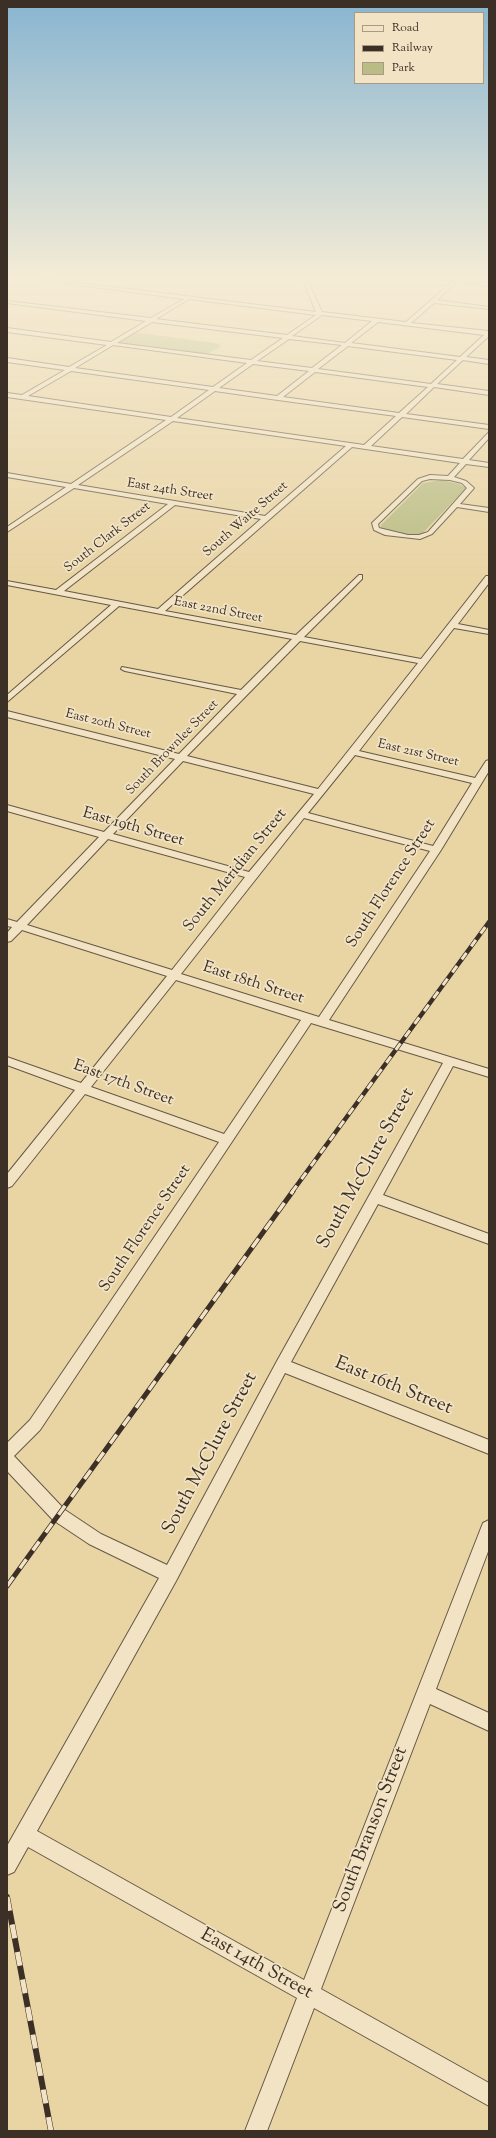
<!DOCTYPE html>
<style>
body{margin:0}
#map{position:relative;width:496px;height:2138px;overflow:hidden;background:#e9d4a4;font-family:"Sorts Mill Goudy",serif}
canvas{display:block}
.frame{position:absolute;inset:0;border:8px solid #3b2f26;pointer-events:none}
.legend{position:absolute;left:354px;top:12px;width:130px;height:72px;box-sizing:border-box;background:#f1e3c4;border:1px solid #a89b85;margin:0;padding:5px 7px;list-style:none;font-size:12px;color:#3b2f26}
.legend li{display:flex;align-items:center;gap:8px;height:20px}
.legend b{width:20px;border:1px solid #a89b85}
</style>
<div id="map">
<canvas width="496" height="2138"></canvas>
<div class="frame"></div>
<ul class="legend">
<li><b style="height:5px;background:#f1e3c4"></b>Road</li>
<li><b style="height:5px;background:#3b2f26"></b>Railway</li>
<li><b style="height:11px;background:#b9bc84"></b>Park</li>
</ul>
</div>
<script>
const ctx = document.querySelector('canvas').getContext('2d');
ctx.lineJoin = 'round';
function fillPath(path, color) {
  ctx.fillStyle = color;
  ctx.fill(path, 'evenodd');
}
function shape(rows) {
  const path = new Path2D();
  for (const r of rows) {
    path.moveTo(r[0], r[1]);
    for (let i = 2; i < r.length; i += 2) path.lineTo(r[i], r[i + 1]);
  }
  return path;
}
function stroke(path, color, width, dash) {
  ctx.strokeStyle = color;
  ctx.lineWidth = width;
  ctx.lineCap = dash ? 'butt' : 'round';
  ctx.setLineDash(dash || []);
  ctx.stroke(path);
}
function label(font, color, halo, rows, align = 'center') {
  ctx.font = font + ' "Sorts Mill Goudy",serif';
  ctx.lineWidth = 3.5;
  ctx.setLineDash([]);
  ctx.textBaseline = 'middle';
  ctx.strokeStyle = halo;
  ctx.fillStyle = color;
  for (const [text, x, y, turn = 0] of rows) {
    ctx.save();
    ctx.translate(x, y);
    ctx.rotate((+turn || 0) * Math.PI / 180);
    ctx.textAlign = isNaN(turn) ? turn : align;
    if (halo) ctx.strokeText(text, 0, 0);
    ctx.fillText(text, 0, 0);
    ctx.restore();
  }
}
fillPath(shape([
 [139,333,216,343,220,345,220,347,207,354,118,343,132,334],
 [442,480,459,484,466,488,422,534,411,536,383,530,381,528,381,525,423,483]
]), '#b9bc84');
const minor = shape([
 [41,280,55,280,316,312,303,280,307,280,322,312,406,322,452,282,447,280,489,284,489,286,457,282,437,300,489,307,489,309,434,303,411,323,489,331,489,336,466,357,489,360,489,364,463,360,437,384,489,391,489,395,434,387,406,414,489,425,489,429,402,417,371,446,463,459,489,432,489,438,469,460,489,463,489,467,466,464,454,477,466,481,474,488,460,504,489,508,489,512,457,507,432,534,420,539,385,535,374,530,372,523,418,479,430,475,448,476,460,463,352,447,165,611,296,635,359,575,362,575,362,579,304,637,421,659,486,576,489,576,489,583,458,624,489,630,489,634,454,628,359,751,475,778,486,761,489,760,489,771,441,850,329,1020,489,1069,489,1077,453,1066,383,1195,489,1234,489,1244,378,1204,291,1362,489,1440,489,1454,285,1373,176,1581,37,1831,304,1980,481,1528,483,1523,489,1520,489,1549,436,1689,489,1713,489,1731,430,1704,321,1989,489,2083,489,2106,314,2008,267,2131,245,2131,297,1998,28,1847,14,1872,7,1875,7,1846,159,1578,89,1544,53,1520,7,1471,7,1443,30,1420,219,1142,85,1094,12,1186,7,1188,7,1174,75,1090,7,1065,7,1057,81,1083,167,976,22,930,11,941,7,942,7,933,12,927,7,926,7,919,17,922,99,837,7,811,7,805,104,832,175,759,7,717,7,711,179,754,237,694,125,671,121,669,122,667,241,690,292,639,119,606,7,702,7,695,111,605,7,585,7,581,56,590,168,504,74,488,7,532,7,527,66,487,7,477,7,473,71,484,166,420,7,397,7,393,22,395,65,370,7,362,7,358,69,367,107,345,7,332,7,328,111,342,146,321,7,303,7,301,151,318,184,299,41,280],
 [189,299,316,315,287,335,156,319,189,299],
 [322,315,372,321,345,343,292,336,322,315],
 [152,322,283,338,251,360,117,343,152,322],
 [378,322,484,335,460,357,351,343,378,322],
 [289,339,342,345,312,368,257,361,289,339],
 [113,345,247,363,213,387,75,368,113,345],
 [348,346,457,360,431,384,318,369,348,346],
 [253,364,309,371,277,396,219,388,253,364],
 [71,371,209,390,171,417,28,396,71,371],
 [315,372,428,387,399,413,283,397,315,372],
 [215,391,278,400,396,416,364,445,177,418,215,391],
 [173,421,346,446,265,516,78,485,173,421],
 [430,479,450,480,462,483,467,488,428,532,419,535,408,535,379,528,378,524,422,481,430,479],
 [175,505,261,519,158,609,64,591,175,505],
 [300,641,418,663,318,789,187,756,300,641],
 [355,755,472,783,433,846,308,813,355,755],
 [183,761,314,794,249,872,113,834,183,761],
 [304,818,430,851,319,1017,181,974,304,818],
 [108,839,245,877,172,970,27,925,108,839],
 [176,980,301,1020,224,1134,91,1087,176,980],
 [311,1023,443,1063,277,1361,167,1565,101,1534,65,1510,14,1456,40,1430,311,1023]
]);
stroke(minor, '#665846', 2);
fillPath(minor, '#f1e3c4');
const railFar2 = shape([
 [292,1192,489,922]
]);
const railFar1 = shape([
 [7,1586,293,1191]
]);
const rail = shape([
 [7,1897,51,2131]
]);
stroke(railFar2, '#3b2f26', 4.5);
stroke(railFar1, '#3b2f26', 5);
stroke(rail, '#3b2f26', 6);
stroke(railFar2, '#f1e3c4', 3, [8]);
stroke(railFar1, '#f1e3c4', 3.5, [11]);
stroke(rail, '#f1e3c4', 5, [14]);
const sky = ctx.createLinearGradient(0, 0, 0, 579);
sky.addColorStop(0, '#88b5d1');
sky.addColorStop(0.48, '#f5ecd6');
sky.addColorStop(1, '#f5ecd600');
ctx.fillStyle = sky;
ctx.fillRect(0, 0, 496, 579);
label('13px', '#3b2f26', '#f1e3c4', [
 ["East 24th Street",170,491,9],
 ["South Waite Street",246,520,-41],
 ["South Clark Street",108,538,-38],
 ["East 22nd Street",218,611,11],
 ["East 20th Street",108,725,14],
 ["South Brownlee Street",173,748,-46],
 ["East 21st Street",418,754,13]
]);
label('16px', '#3b2f26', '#f1e3c4', [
 ["East 19th Street",133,828,16],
 ["South Meridian Street",236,871,-51],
 ["South Florence Street",392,884,-57],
 ["East 18th Street",253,984,18],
 ["East 17th Street",123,1084,20],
 ["South Florence Street",146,1229,-56]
]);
label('19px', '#3b2f26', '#f1e3c4', [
 ["South McClure Street",367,1169,-61],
 ["East 16th Street",393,1387,22],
 ["South McClure Street",211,1454,-62],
 ["South Branson Street",372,1830,-69],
 ["East 14th Street",256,1965,29]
]);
</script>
